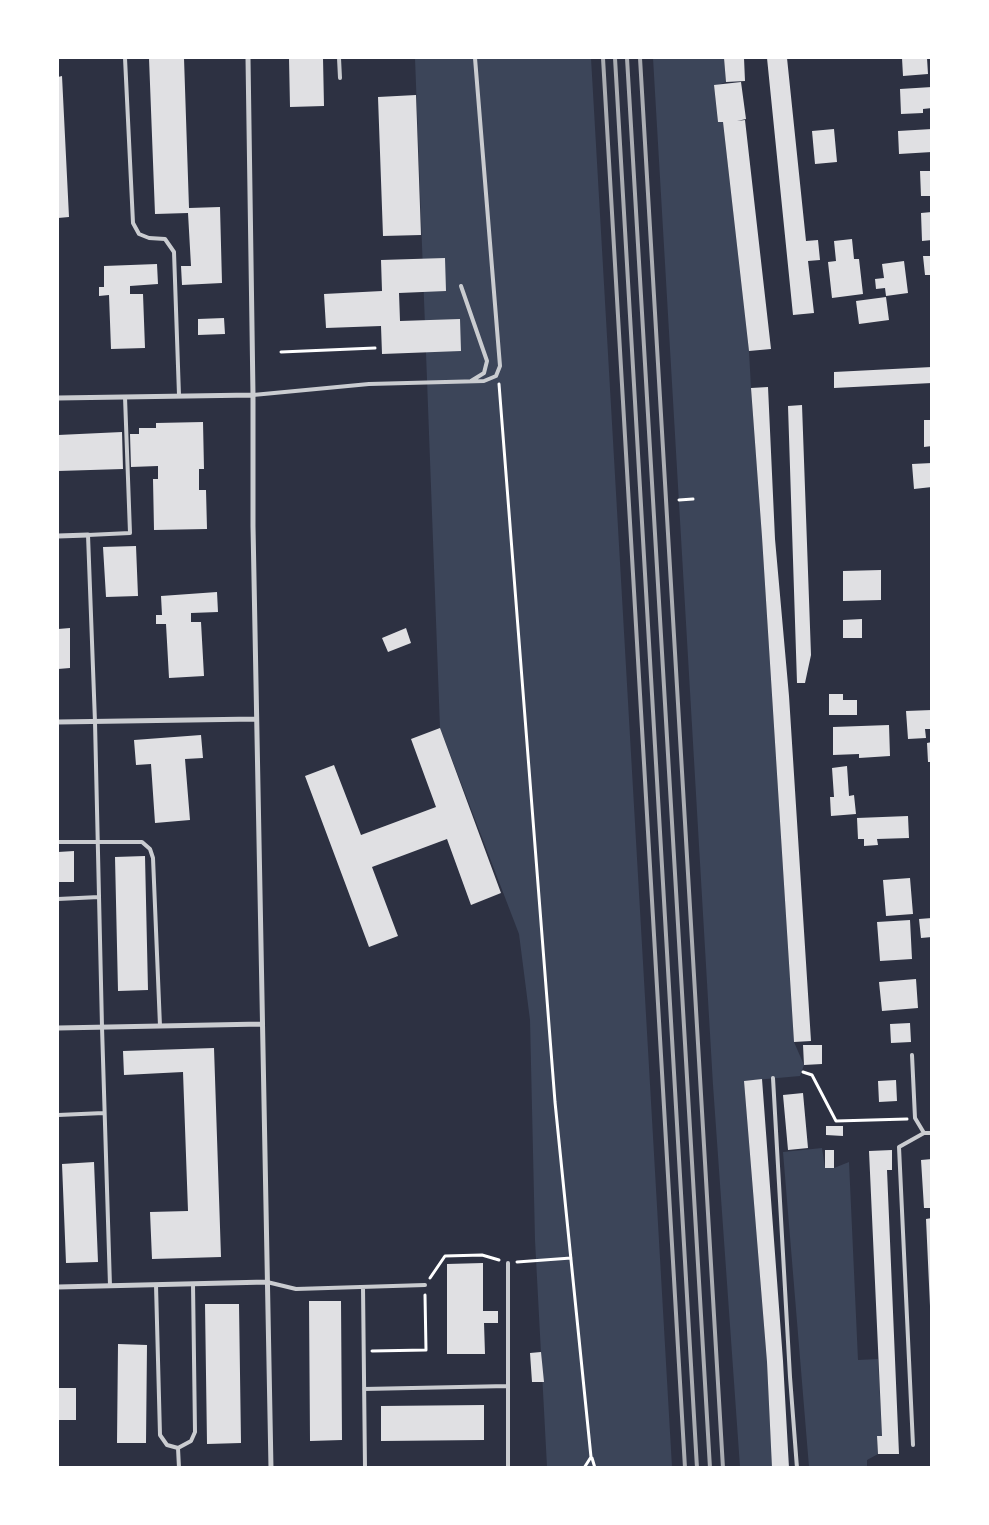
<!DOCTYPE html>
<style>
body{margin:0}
#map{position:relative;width:989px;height:1525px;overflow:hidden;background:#2d3142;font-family:"PT Sans Narrow",sans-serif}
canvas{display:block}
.frame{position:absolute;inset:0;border:59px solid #fff;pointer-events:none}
</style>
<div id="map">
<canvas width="989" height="1525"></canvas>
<div class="frame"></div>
</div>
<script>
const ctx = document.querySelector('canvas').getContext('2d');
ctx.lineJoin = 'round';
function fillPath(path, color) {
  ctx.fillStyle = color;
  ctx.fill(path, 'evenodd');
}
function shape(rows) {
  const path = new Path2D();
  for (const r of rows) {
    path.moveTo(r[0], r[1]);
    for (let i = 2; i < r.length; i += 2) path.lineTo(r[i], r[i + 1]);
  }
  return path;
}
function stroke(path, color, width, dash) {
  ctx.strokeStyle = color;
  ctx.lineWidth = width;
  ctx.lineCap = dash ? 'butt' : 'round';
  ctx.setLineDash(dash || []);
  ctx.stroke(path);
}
fillPath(shape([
 [415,58,591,58,672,1467,547,1467,535,1240,530,1020,519,934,440,728],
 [653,58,724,58,726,82,714,86,718,122,723,122,749,351,751,388,762,537,794,1042,804,1065,800,1076,744,1081,767,1362,772,1467,740,1467,713,1085],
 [822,1148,825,1168,834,1168,849,1162,858,1360,878,1359,882,1436,877,1436,878,1454,867,1460,867,1467,809,1467,783,1152]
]), '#3c4559');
fillPath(shape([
 [149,58,184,58,189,208,220,207,222,283,182,285,181,266,191,266,188,213,155,214],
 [289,58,323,58,324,106,290,107],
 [724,58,744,58,745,81,726,82],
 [767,58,787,58,806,241,818,240,820,260,808,261,814,313,793,315],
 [902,58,927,58,928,74,903,76],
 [62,76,69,217,58,218,58,77],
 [741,82,746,119,737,121,745,120,771,349,749,351,723,122,718,122,714,85],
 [932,87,932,108,923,109,923,113,901,114,900,89],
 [416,95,421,235,383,236,378,97],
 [834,129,837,162,815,164,812,131],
 [932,129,932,152,899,154,898,131],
 [920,171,932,171,932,196,921,196],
 [932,212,932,240,922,241,921,213],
 [852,239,854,259,859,259,863,294,832,298,828,262,836,261,834,241],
 [923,256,932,256,932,275,925,275],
 [445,258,446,291,399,293,400,321,460,319,461,351,382,354,381,326,326,328,324,294,382,291,381,260],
 [904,261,908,293,886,296,885,288,876,289,875,279,884,278,882,264],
 [157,264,158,284,130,286,130,294,143,294,145,348,111,349,109,295,99,296,99,287,104,287,104,266],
 [886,297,889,320,859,324,856,301],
 [224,318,225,334,198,335,198,319],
 [932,367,932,383,834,388,834,372],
 [768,387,775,539,789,696,811,1041,794,1042,762,537,751,388],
 [802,405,811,655,805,683,797,683,788,406],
 [924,420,932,420,932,446,924,447],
 [203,422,204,469,199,469,199,490,206,490,207,529,154,530,153,479,158,479,158,466,131,467,130,434,139,434,139,428,156,428,156,423],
 [122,432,123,469,58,471,58,435],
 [932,463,932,487,914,489,912,464],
 [136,546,138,596,106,597,103,547],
 [881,570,881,600,843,601,843,571],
 [217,592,218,612,191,613,191,622,201,622,204,676,169,678,166,624,156,624,156,615,162,615,161,596],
 [862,619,862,638,843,638,843,620],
 [70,628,70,668,58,669,58,629],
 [406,628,411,643,388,652,382,638],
 [829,694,843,694,843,700,857,700,857,715,829,715],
 [932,710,932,729,925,729,926,738,908,739,906,711],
 [889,725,890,756,859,758,859,754,833,755,833,727],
 [440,728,501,893,471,905,447,839,372,867,398,936,369,947,305,776,334,765,361,835,436,807,411,739],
 [201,735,203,758,185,759,190,820,155,823,151,764,136,765,134,740],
 [932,742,932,762,928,762,927,743],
 [847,766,849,796,854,795,856,814,831,816,830,797,834,797,832,768],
 [908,816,909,838,877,839,878,845,864,846,864,839,858,839,857,818],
 [74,851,74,882,58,882,58,852],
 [145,856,148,990,118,991,115,857],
 [910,878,913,914,886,916,883,880],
 [932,918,932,937,921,938,919,919],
 [910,920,912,959,880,961,877,922],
 [916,979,918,1008,882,1011,879,982],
 [910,1023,911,1042,891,1043,890,1024],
 [803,1045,822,1045,822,1064,804,1065],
 [214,1048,221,1257,152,1259,150,1212,188,1211,183,1072,124,1075,123,1051],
 [762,1079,783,1361,789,1468,772,1468,767,1362,744,1081],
 [896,1080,897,1101,879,1102,878,1081],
 [803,1093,808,1148,788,1150,783,1095],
 [826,1126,843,1126,843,1136,826,1135],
 [825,1150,834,1150,834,1168,825,1168],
 [892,1150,892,1170,887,1170,899,1454,878,1454,877,1436,882,1436,869,1151],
 [932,1159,932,1208,924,1208,921,1160],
 [94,1162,98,1262,66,1263,62,1164],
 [932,1218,932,1306,930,1306,926,1219],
 [483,1263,483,1311,498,1311,498,1323,484,1323,485,1354,447,1354,447,1264],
 [309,1301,341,1301,342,1440,310,1441],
 [205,1304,239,1304,241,1443,207,1444],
 [118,1344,147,1345,146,1443,117,1443],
 [541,1352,544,1382,532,1382,530,1353],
 [58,1388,76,1388,76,1420,58,1420],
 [484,1405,484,1440,381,1441,381,1406]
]), '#e0e0e3');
stroke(shape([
 [281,352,375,348],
 [499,384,555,1102,591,1457,584,1468],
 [679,500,693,499],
 [803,1072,812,1075,836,1121,907,1119],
 [517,1262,571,1258],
 [430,1278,445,1256,482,1255,499,1260],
 [372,1351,426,1350,425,1295],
 [592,1458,595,1468]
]), '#fff', 3);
stroke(shape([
 [125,58,133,223,139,234,149,238,165,239,174,252,179,395],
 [339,58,340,78],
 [461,286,487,361,484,373,471,381],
 [253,395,369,384,484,381,496,376,500,366,475,58],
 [58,842,142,842,150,849,153,858,160,1026],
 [58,899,99,897],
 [912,1055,915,1118,924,1133],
 [773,1078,790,1377,797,1468],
 [58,1115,104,1113],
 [267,1282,296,1289,425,1285],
 [156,1285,160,1435,167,1445,178,1448],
 [110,1286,102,1027,95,722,88,535,130,533,125,397],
 [363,1287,365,1468],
 [364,1389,508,1386],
 [913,1445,899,1147,924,1133,932,1133],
 [179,1468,178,1448,191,1441,195,1432,193,1284],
 [508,1468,508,1263]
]), '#caccd0', 4);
stroke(shape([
 [248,58,253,395,253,526,271,1468],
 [58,398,253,395],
 [58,536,88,535],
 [58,722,256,719],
 [58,1028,262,1024],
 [58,1287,267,1282]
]), '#caccd0', 5);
stroke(shape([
 [603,58,685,1468],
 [615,58,697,1468],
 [627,58,710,1468],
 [640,58,723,1468]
]), '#abadb3', 4);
</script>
